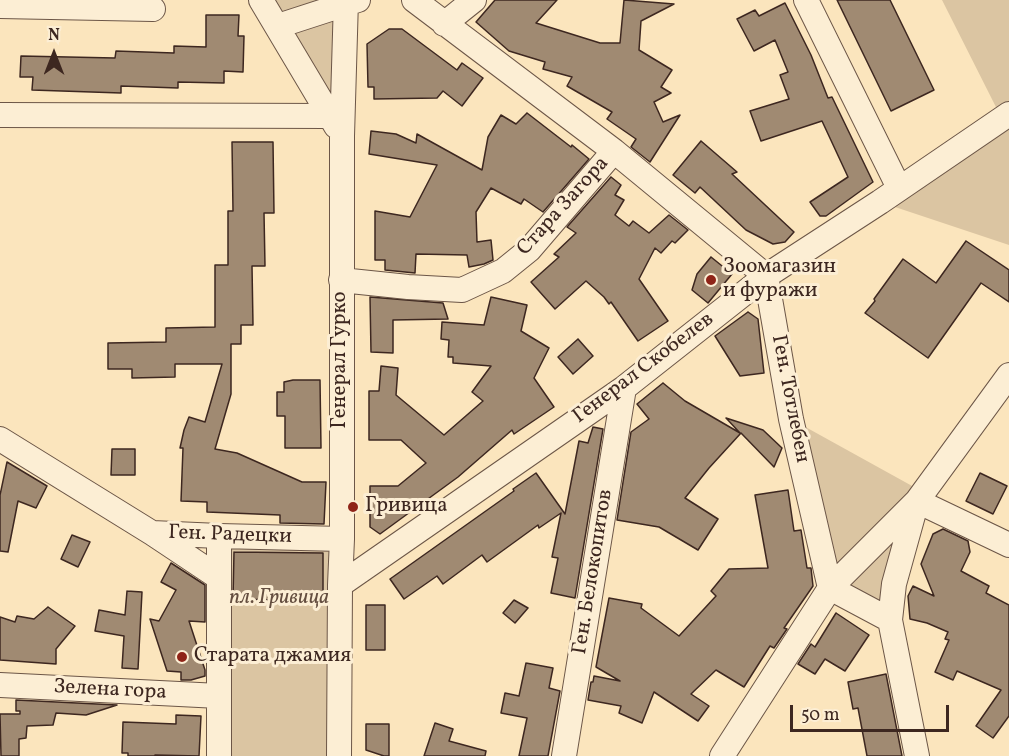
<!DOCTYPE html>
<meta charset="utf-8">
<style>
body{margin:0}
#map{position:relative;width:1009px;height:756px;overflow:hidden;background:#fbe5bd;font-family:Vollkorn,serif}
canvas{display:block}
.north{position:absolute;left:24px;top:24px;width:60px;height:60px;-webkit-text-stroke:4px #fceed4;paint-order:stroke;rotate:0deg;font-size:16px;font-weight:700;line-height:24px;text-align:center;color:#3d2720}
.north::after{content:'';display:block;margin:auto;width:21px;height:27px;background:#3d2720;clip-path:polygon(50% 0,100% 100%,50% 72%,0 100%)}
.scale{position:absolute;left:790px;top:705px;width:159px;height:27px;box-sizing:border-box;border:3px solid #3d2720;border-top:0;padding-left:8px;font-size:18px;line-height:21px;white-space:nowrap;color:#3d2720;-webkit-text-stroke:4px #fceed4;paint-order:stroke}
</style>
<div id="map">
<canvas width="1009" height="756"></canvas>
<div class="north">N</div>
<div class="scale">50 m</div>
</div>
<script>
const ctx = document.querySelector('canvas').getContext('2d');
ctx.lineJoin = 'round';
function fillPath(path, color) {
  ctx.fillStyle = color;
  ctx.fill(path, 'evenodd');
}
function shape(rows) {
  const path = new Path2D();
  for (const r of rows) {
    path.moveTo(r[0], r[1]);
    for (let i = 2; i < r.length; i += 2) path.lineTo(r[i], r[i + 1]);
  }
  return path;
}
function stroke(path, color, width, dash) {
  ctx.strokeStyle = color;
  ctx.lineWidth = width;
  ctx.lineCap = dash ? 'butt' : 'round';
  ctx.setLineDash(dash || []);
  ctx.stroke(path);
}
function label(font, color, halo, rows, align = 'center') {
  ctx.font = font + ' Vollkorn,serif';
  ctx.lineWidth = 6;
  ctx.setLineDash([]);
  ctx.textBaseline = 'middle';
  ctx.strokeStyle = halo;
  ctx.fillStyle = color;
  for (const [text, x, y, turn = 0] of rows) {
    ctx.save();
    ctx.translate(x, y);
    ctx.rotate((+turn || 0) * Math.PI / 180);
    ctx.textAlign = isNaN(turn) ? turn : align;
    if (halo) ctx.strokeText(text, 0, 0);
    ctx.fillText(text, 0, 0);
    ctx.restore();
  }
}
fillPath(shape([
 [261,0,346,0,342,136],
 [942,0,1009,0,1009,245,880,202,1002,119],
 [791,419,923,492,890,620,830,588],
 [219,536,342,539,339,756,219,756]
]), '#dbc5a2');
const building = shape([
 [495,0,557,0,536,23,600,43,620,43,624,0,674,4,641,21,639,50,672,70,661,87,671,93,654,102,663,122,680,115,650,162,631,147,636,139,607,119,612,112,567,86,572,77,543,69,545,62,509,51,476,22,495,0],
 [837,0,890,0,934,90,891,111,837,0],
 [785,3,811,55,828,98,832,97,873,182,826,216,820,216,810,202,848,177,822,121,761,141,750,111,789,99,780,75,788,72,775,40,754,51,737,19,755,10,759,16,785,3],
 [206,15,239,15,238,36,244,36,243,72,224,71,224,83,178,82,178,88,121,86,121,93,32,90,33,77,20,77,21,56,115,58,116,51,174,53,174,46,206,47,206,15],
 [389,29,402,29,457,70,462,63,483,78,462,106,443,91,437,98,374,99,374,87,368,87,367,44,389,29],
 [527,113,571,147,572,145,589,159,543,212,524,199,521,204,491,188,476,212,477,242,491,240,493,260,484,264,469,267,467,255,416,254,415,273,385,270,385,260,375,260,375,211,410,217,437,165,369,154,371,131,396,134,416,143,417,134,482,170,488,137,501,115,516,124,527,113],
 [701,141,737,172,732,174,794,232,785,242,773,244,746,230,700,187,695,193,673,175,701,141],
 [232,142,273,142,274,213,264,213,265,266,252,266,253,325,241,325,241,344,231,344,231,394,215,449,237,453,302,482,326,482,324,524,280,523,280,515,207,512,207,502,181,501,183,448,180,448,184,430,189,417,205,422,222,364,175,364,175,377,132,378,132,369,108,369,108,343,166,342,166,328,215,327,215,265,228,265,228,211,233,211,232,142],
 [611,177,621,185,615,195,624,200,615,215,629,226,633,221,649,233,669,215,688,230,675,243,672,241,661,253,655,248,639,279,668,321,638,341,611,302,609,304,604,297,586,281,555,309,531,282,559,257,554,254,576,233,567,227,611,177],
 [966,241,1009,270,1009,302,981,283,928,358,865,313,875,301,874,299,903,259,936,283,966,241],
 [711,257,732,274,708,303,692,290,697,274,711,257],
 [370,297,443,303,448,319,393,320,393,353,371,352,370,297],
 [491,297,527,305,521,331,549,348,534,378,554,407,514,434,512,430,458,477,380,534,370,527,370,486,398,486,426,463,401,440,369,440,369,391,379,391,381,366,398,368,396,395,444,435,483,401,472,392,491,366,453,363,453,357,448,357,449,340,441,339,442,322,484,325,491,297],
 [748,312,758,319,764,373,740,376,715,336,748,312],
 [578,339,593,356,573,374,558,357,578,339],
 [293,380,320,380,321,448,285,448,285,416,277,416,277,392,284,392,284,382,293,380],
 [663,383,685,401,740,433,726,418,763,430,782,448,774,467,741,433,709,468,685,498,718,519,698,550,659,527,617,520,631,432,649,419,637,404,663,383],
 [593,427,603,429,575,598,551,593,558,558,552,557,561,513,539,528,538,525,487,562,482,555,443,584,437,576,404,599,390,579,514,491,513,489,536,473,565,514,579,441,588,443,593,427],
 [112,449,135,449,135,475,111,475,112,449],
 [7,462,47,486,36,508,18,501,8,552,0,551,0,495,7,462],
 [980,473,1007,486,993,514,966,501,980,473],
 [788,490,794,531,801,530,807,568,811,568,813,586,784,628,787,629,774,648,770,646,744,687,716,670,691,694,709,706,698,721,654,692,642,723,619,713,621,706,588,700,591,682,593,682,594,676,620,681,596,667,609,598,642,604,641,608,679,636,716,596,711,591,729,569,768,568,755,495,788,490],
 [943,529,968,541,970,552,961,571,989,586,986,593,1009,605,1009,716,993,738,976,726,1001,690,957,671,953,680,935,672,949,640,945,639,948,632,927,623,910,619,908,596,913,586,934,596,921,564,933,534,943,529],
 [72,535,90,542,78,567,61,559,72,535],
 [234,552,323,553,323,601,233,599,234,552],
 [171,563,205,585,205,622,189,621,205,670,205,676,191,680,181,680,181,672,167,671,150,619,159,621,176,590,161,582,171,563],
 [127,591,142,592,138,669,122,668,124,636,95,631,99,610,125,615,127,591],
 [514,600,528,608,515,623,503,613,514,600],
 [366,605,385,605,385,650,366,650,366,605],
 [48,607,75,626,56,649,56,664,0,660,0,617,15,622,17,616,34,619,48,607],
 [836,613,869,635,845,671,825,659,815,674,798,664,811,644,815,647,836,613],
 [526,663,553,668,549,688,560,691,548,756,519,756,527,718,501,713,505,693,519,696,526,663],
 [886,674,902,756,867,756,858,708,853,709,848,682,886,674],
 [16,700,117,705,86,715,56,713,53,725,27,726,26,738,19,739,19,756,1,756,0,714,20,714,20,711,16,711,16,700],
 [176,715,201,716,199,756,155,755,155,756,128,756,128,753,122,753,123,722,176,724,176,715],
 [435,723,453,729,449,741,486,751,485,756,424,756,435,723],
 [366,724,389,724,389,756,384,756,366,750,366,724]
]);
fillPath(building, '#a08a72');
stroke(building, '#3d2720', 1.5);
const minor = shape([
 [261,0,336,126],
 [414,0,614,151,766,276,791,419,830,588,722,756],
 [806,0,899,188],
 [0,6,153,9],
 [444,24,474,0],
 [278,26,358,0],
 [0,115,329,116],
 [341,280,408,287,462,290,503,271,529,250,614,151],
 [0,439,152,533,219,536,342,539],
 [152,533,218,577],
 [219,536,219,756],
 [340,585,624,388,766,276,880,202,1009,114],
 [890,620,830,588,917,501,1009,545],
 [0,685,219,696],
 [339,756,340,585,342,539,342,136,346,0],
 [564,756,624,388],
 [917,756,890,620,894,584,917,501,1009,375]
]);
stroke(minor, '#6c5647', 26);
stroke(minor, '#fceed4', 24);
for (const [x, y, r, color] of [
 [711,280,6,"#8f2418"],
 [353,507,6,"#8f2418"],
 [182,657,6,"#8f2418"]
]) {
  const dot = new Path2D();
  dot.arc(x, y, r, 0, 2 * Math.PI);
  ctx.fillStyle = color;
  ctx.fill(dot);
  stroke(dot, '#fceed4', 2);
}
label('21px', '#3d2720', '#fceed4', [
 ["Стара Загора",564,207,-48],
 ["Генерал Гурко",341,360,-90],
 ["Генерал Скобелев",644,369,-37],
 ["Ген. Тотлебен",789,399,79],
 ["Ген. Радецки",230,536,2],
 ["Ген. Белокопитов",594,572,-81],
 ["Зелена гора",110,691,3]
]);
label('21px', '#3d2720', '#fceed4', [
 ["Зоомагазин",723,268],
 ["и фуражи",723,292],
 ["Гривица",365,507],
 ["Старата джамия",194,657]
], 'left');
label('italic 21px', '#644e40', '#fceed4', [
 ["пл. Гривица",279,599]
]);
</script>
